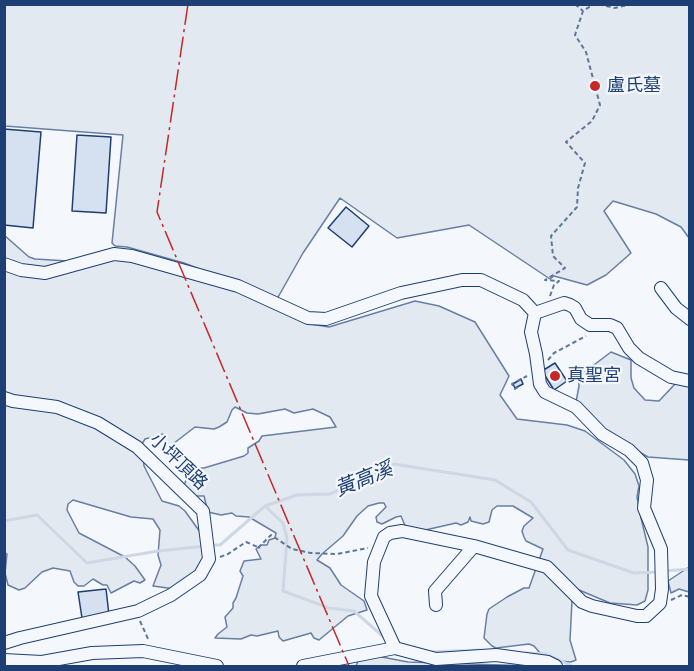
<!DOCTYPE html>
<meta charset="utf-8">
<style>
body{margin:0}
#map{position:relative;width:694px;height:671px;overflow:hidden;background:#f4f7fb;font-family:"Archivo Narrow",sans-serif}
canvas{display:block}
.frame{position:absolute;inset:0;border:6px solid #1d3f73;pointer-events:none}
</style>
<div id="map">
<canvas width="694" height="671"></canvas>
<div class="frame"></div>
</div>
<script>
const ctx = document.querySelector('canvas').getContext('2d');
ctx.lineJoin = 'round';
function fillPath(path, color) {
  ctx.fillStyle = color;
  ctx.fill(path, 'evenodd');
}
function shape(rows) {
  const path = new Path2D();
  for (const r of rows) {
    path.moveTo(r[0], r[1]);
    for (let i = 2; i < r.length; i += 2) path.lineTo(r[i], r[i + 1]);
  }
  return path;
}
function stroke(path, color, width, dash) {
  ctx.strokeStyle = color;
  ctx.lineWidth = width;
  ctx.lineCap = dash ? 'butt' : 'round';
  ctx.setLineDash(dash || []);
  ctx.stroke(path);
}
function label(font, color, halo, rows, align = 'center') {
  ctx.font = font + ' "Archivo Narrow","Noto Sans TC",sans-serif';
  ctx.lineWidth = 4.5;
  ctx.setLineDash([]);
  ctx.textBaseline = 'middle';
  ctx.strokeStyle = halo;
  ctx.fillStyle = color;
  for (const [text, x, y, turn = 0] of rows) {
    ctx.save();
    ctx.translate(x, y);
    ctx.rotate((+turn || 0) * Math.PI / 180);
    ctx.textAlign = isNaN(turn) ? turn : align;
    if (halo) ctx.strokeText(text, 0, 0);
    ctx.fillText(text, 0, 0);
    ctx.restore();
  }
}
const green = shape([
 [4,5,689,5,689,238,681,227,656,214,613,201,604,211,631,253,606,275,587,285,554,276,550,279,469,225,397,238,340,198,303,253,277,299,184,263,127,247,115,246,112,243,123,135,5,126,4,5],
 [4,235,29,257,35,259,68,261,113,258,148,265,237,291,310,324,329,327,415,301,439,306,475,322,509,376,500,395,517,419,567,425,585,431,624,460,635,474,639,486,637,497,641,518,648,547,648,590,645,601,637,605,610,603,579,590,572,601,570,640,576,660,571,662,546,660,534,646,529,644,496,648,492,646,484,638,487,614,489,609,507,597,524,588,529,588,543,549,526,541,524,537,522,531,524,526,533,518,513,506,497,506,492,510,489,522,483,524,471,521,470,517,468,522,461,525,456,523,421,531,406,528,401,516,396,517,382,524,377,522,376,517,386,507,384,503,379,503,368,506,357,516,343,536,322,554,317,560,330,568,341,585,364,601,367,610,348,616,319,640,314,638,311,633,283,641,279,637,278,631,257,636,251,635,241,639,215,638,218,634,227,627,225,617,233,608,233,603,236,598,243,576,240,571,244,561,261,559,256,549,261,545,267,545,269,540,275,538,276,533,249,517,236,516,232,513,221,515,208,512,204,496,194,496,181,486,185,483,187,477,185,472,191,468,204,468,244,456,248,453,248,448,259,441,262,436,336,427,330,417,313,409,294,413,285,409,258,414,247,413,235,407,232,410,227,422,219,427,214,429,195,427,169,447,163,434,145,439,142,444,144,466,162,501,179,506,185,511,200,532,208,562,175,589,153,586,161,565,158,555,160,530,153,519,131,517,73,500,68,504,67,510,79,533,125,557,135,566,145,580,140,583,134,581,111,593,107,585,103,585,93,579,84,586,78,586,74,582,70,571,53,568,42,572,25,588,19,590,8,585,5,573,7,554,4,553,4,235],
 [611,352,631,360,631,378,634,388,645,400,659,401,676,383,689,385,689,460,648,457,605,432,576,402,579,386,578,377,611,352],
 [689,567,689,592,679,589,671,593,668,581,689,567],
 [361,653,408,662,533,666,356,666,361,653]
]);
fillPath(green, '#e3e9f0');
stroke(green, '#687fa3', 1.5);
stroke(shape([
 [265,506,283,523,287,538,283,591,329,608,354,611,386,639],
 [4,521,37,515,87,563,158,551,206,546],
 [212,545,220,545,265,506,297,495,330,494,394,464,495,480,531,502,568,550,634,573,658,572],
 [664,571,690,569],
 [430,652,480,650],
 [526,653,546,654,572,666]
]), '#cfd7e4', 3);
const building = shape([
 [4,129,41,132,33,228,4,225,4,129],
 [77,135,111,137,106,213,72,211,77,135],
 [346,207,369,226,352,247,328,228,346,207],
 [555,363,567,381,554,390,542,371,555,363],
 [521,379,523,384,515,388,513,384,521,379],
 [106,589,109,615,82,618,78,592,106,589]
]);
fillPath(building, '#d5e0f0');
stroke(building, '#1d3f73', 1.5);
const minor = shape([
 [4,264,21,270,45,273,114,254,132,256,238,286,308,318,326,319,401,293,462,280,481,280,523,300,535,313,531,332,536,354,540,384,545,392,576,407,602,434,629,450,642,463,647,480,644,508,661,549,662,589,660,603,646,616,637,616,592,606,582,602,547,567,474,546,402,531,390,533,384,537,374,562,371,596,395,648],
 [661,288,676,308,690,319],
 [535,313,564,303,570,305,575,308,581,319,590,325,610,325,617,328,629,348,639,358,671,377,690,381],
 [4,398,13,401,57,407,98,423,137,447,203,511,209,559,200,575,171,595,138,611,20,638,4,643],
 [436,605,435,591,474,546],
 [4,660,42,662,92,653,143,651,217,666],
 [303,666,395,648,436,659,496,655,548,662,556,666]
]);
stroke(minor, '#1d3f73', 14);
stroke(shape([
 [575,4,583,11],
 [599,4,614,8,633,4],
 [550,296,554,285,559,281,545,280,565,268,553,256,551,236,577,207,578,188,585,163,566,142,592,121,600,105,586,52,575,35,583,11,594,4],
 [548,360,554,353,586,336],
 [518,387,515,389,512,384,527,376],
 [258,548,271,535,292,549,311,553,337,554,368,548],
 [220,557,228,554,246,542,260,548],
 [671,600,682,595,690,597],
 [140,621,149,641]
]), '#5e769c', 2, [4.5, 3]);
stroke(minor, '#f4f7fb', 12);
stroke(shape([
 [188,4,157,212,349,666]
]), '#c62828', 1.5, [21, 4.5, 3, 4.5]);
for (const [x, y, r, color] of [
 [595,86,6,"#c62828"],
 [555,376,6,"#c62828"]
]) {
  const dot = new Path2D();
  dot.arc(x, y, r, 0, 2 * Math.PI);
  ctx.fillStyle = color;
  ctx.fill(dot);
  stroke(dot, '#f4f7fb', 2);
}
label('18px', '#1d3f73', '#f4f7fb', [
 ["盧氏墓",607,86],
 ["真聖宮",567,376]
], 'left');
label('18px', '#1d3f73', '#f4f7fb', [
 ["小坪頂路",178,462,44]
]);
label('italic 20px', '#1d3f73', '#f4f7fb', [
 ["黃高溪",364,480,-22]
]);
</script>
